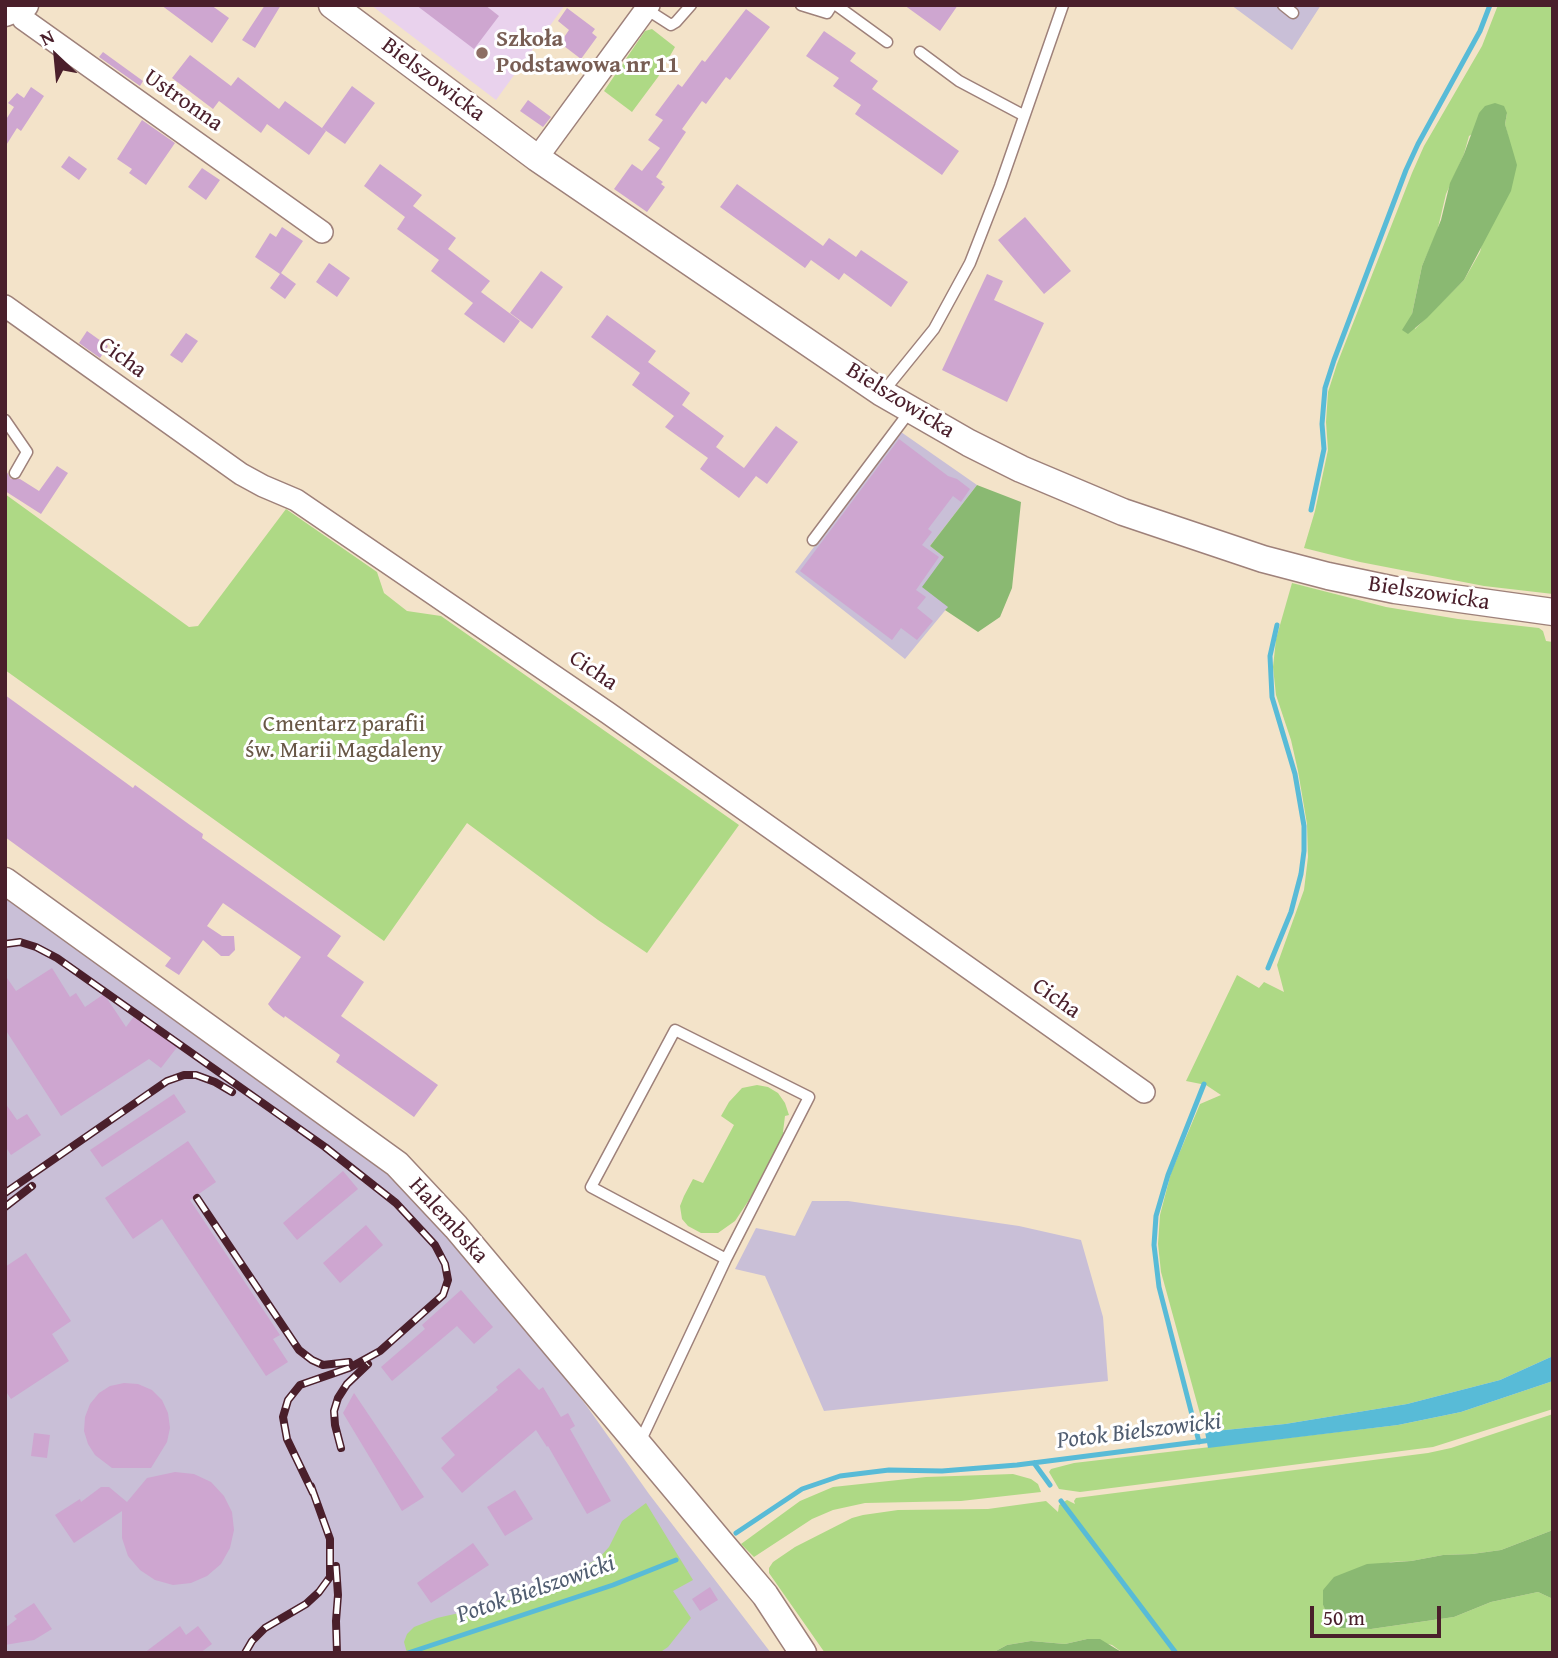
<!DOCTYPE html>
<meta charset="utf-8">
<style>
body{margin:0}
#map{position:relative;width:1558px;height:1658px;overflow:hidden;background:#f3e3c9;font-family:"Gentium Book Plus",serif}
canvas{display:block}
.frame{position:absolute;inset:0;border:7px solid #4a1f2b;pointer-events:none}
.north{position:absolute;left:21px;top:21px;width:70px;height:70px;-webkit-text-stroke:5px #fff;paint-order:stroke;rotate:334deg;font-size:19px;font-weight:700;line-height:28px;text-align:center;color:#4a1f2b}
.north::after{content:'';display:block;margin:auto;width:24px;height:32px;background:#4a1f2b;clip-path:polygon(50% 0,100% 100%,50% 72%,0 100%)}
.scale{position:absolute;left:1310px;top:1606px;width:131px;height:32px;box-sizing:border-box;border:4px solid #4a1f2b;border-top:0;padding-left:9px;font-size:21px;line-height:24px;white-space:nowrap;color:#4a1f2b;-webkit-text-stroke:5px #fff;paint-order:stroke}
</style>
<div id="map">
<canvas width="1558" height="1658"></canvas>
<div class="frame"></div>
<div class="north">N</div>
<div class="scale">50 m</div>
</div>
<script>
const ctx = document.querySelector('canvas').getContext('2d');
ctx.lineJoin = 'round';
function fillPath(path, color) {
  ctx.fillStyle = color;
  ctx.fill(path, 'evenodd');
}
function shape(rows) {
  const path = new Path2D();
  for (const r of rows) {
    path.moveTo(r[0], r[1]);
    for (let i = 2; i < r.length; i += 2) path.lineTo(r[i], r[i + 1]);
  }
  return path;
}
function stroke(path, color, width, dash) {
  ctx.strokeStyle = color;
  ctx.lineWidth = width;
  ctx.lineCap = dash ? 'butt' : 'round';
  ctx.setLineDash(dash || []);
  ctx.stroke(path);
}
function label(font, color, halo, rows, align = 'center') {
  ctx.font = font + ' "Gentium Book Plus",serif';
  ctx.lineWidth = 6;
  ctx.setLineDash([]);
  ctx.textBaseline = 'middle';
  ctx.strokeStyle = halo;
  ctx.fillStyle = color;
  for (const [text, x, y, turn = 0] of rows) {
    ctx.save();
    ctx.translate(x, y);
    ctx.rotate((+turn || 0) * Math.PI / 180);
    ctx.textAlign = isNaN(turn) ? turn : align;
    if (halo) ctx.strokeText(text, 0, 0);
    ctx.fillText(text, 0, 0);
    ctx.restore();
  }
}
fillPath(shape([
 [371,5,565,5,496,100]
]), '#e9d2ed');
fillPath(shape([
 [1231,5,1321,5,1292,50],
 [901,432,977,485,930,546,944,557,948,607,905,659,795,572],
 [5,894,397,1179,469,1257,586,1405,649,1494,771,1653,5,1653],
 [812,1201,848,1201,1019,1226,1081,1240,1103,1317,1108,1381,824,1411,765,1276,735,1269,756,1228,795,1236]
]), '#c9bfd7');
fillPath(shape([
 [1498,5,1553,5,1553,594,1484,586,1360,562,1304,548,1315,511,1328,450,1326,422,1328,392,1337,364,1412,173,1424,146,1482,46],
 [1507,113,1505,124,1508,136,1480,252,1464,280,1415,329,1412,314,1422,266,1437,232,1446,194,1464,154,1469,136],
 [652,29,675,47,658,77,632,112,604,91,645,31],
 [5,494,189,627,198,626,286,509,377,572,384,593,407,611,441,616,739,825,647,953,598,920,467,823,384,941,5,670],
 [1292,583,1386,607,1458,619,1539,628,1543,631,1546,641,1553,642,1553,1356,1500,1380,1407,1404,1285,1424,1205,1432,1161,1272,1158,1244,1160,1215,1171,1173,1200,1104,1221,1095,1206,1085,1186,1081,1237,975,1259,988,1264,982,1284,992,1277,965,1304,890,1308,857,1307,824,1298,771,1291,740,1276,695,1273,667,1276,639],
 [757,1085,768,1087,778,1093,785,1103,789,1115,785,1116,783,1132,785,1134,749,1200,735,1221,718,1233,701,1233,688,1226,682,1219,680,1206,684,1196,693,1179,703,1183,734,1125,721,1116,729,1102,742,1088],
 [1553,1381,1553,1409,1433,1447,1080,1492,1059,1489,1049,1472,1051,1469,1074,1463,1398,1425,1461,1412],
 [1553,1414,1553,1530,1501,1550,1472,1554,1443,1555,1411,1561,1391,1562,1323,1590,1323,1605,1330,1618,1340,1628,1371,1629,1454,1617,1491,1602,1538,1592,1553,1599,1553,1653,1123,1653,1112,1645,1087,1639,1065,1644,1031,1641,1007,1645,992,1653,825,1653,769,1573,769,1568,773,1562,795,1547,852,1518,863,1515,898,1510,988,1509,1046,1501,1058,1512,1059,1505,1067,1500,1075,1504,1074,1501,1076,1498,1428,1453,1451,1448],
 [1013,1474,1031,1479,1038,1484,1041,1492,961,1501,865,1503,833,1510,812,1519,754,1557,741,1544,800,1501,833,1487,926,1477],
 [646,1503,693,1580,673,1591,691,1618,668,1647,659,1653,407,1653,404,1642,407,1634,414,1627,437,1618,503,1603,555,1577,578,1569,598,1559,609,1547,622,1521]
]), '#aed985');
fillPath(shape([
 [1495,103,1504,106,1507,113,1505,124,1517,165,1511,191,1464,280,1427,318,1408,334,1402,330,1412,314,1422,266,1441,220,1450,183,1464,154,1479,113,1485,106],
 [977,485,1021,502,1012,588,1000,617,978,632,945,610,948,607,922,587,944,557,930,546],
 [1553,1530,1553,1599,1538,1592,1491,1602,1454,1617,1371,1629,1340,1628,1329,1618,1323,1605,1323,1590,1334,1577,1367,1564,1411,1561,1443,1555,1472,1554,1501,1550],
 [1087,1639,1100,1639,1123,1653,992,1653,1007,1645,1031,1641,1065,1644]
]), '#8ab972');
fillPath(shape([
 [1553,1356,1553,1381,1461,1412,1398,1425,1208,1448,1205,1432,1285,1424,1407,1404,1500,1380]
]), '#58bbd7');
stroke(shape([
 [1311,510,1324,449,1322,424,1325,388,1334,360,1406,170,1418,144,1480,31,1490,5],
 [1268,968,1291,912,1301,874,1304,851,1304,826,1295,774,1272,697,1270,656,1277,625],
 [1199,1442,1159,1287,1154,1245,1156,1216,1168,1175,1204,1084],
 [1034,1463,1050,1485],
 [1061,1501,1176,1653],
 [736,1533,802,1489,840,1476,889,1470,942,1471,1017,1465,1212,1440],
 [408,1653,613,1585,676,1560]
]), '#58bbd7', 5);
fillPath(shape([
 [161,5,211,5,229,18,212,43],
 [265,5,281,5,255,48,242,40],
 [416,5,485,5,499,16,474,49],
 [904,5,958,5,940,31],
 [567,8,595,29,592,33,597,37,581,59,560,43,569,30,558,21],
 [746,9,770,27,730,80,726,77,706,104,702,101,682,129,686,132,656,177,663,182,661,184,665,187,647,212,614,189,632,164,642,171,660,148,648,140,663,120,655,115,678,84,682,87,702,60,705,62],
 [824,31,856,53,850,61,878,81,872,89,959,151,942,175,855,114,861,105,833,86,839,78,806,56],
 [103,52,143,81,140,86,99,57],
 [190,55,231,86,238,77,279,109,285,101,326,131,309,155,267,124,261,133,219,101,213,109,172,78],
 [352,86,375,103,345,144,322,128],
 [31,87,44,96,21,131,17,128,5,147,5,121,14,107,8,103,17,93,24,98],
 [528,100,551,117,543,127,520,111],
 [142,120,175,143,146,185,129,173,132,169,117,159],
 [69,156,87,169,79,180,61,167],
 [380,164,422,195,413,206,456,238,448,249,490,281,481,292,520,321,504,343,464,314,473,303,431,271,439,260,397,229,405,217,364,186],
 [202,168,220,180,206,200,188,187],
 [737,184,823,246,829,238,856,257,861,250,908,282,891,307,844,273,839,280,811,260,805,268,720,207],
 [1025,217,1071,271,1044,294,998,240],
 [282,227,303,241,281,273,296,284,285,299,270,288,280,274,255,257,270,233,276,237],
 [329,263,350,278,337,297,316,282],
 [541,271,563,287,532,329,510,313],
 [987,274,1003,281,994,300,1044,323,1007,402,942,370],
 [607,315,656,351,648,362,690,393,682,405,724,436,716,447,744,468,776,426,798,442,767,484,756,476,739,498,700,469,708,458,665,427,674,416,632,385,640,373,591,337],
 [87,331,108,346,100,358,79,343],
 [186,333,198,341,182,363,170,355],
 [899,439,948,476,957,479,970,489,961,502,953,496,928,529,932,532,922,545,939,557,916,590,926,597,917,608,933,621,917,640,901,628,892,640,800,571],
 [57,466,68,473,41,514,5,491,5,469,11,479,20,479,39,491],
 [5,695,133,788,135,785,190,825,203,834,202,838,341,936,327,956,364,982,341,1016,438,1085,414,1117,336,1062,340,1055,285,1016,284,1018,273,1010,268,1004,301,957,223,903,207,926,222,936,234,936,235,950,229,956,221,956,203,940,179,975,165,966,171,958,5,837],
 [52,968,70,997,76,993,85,1007,104,994,126,1027,135,1015,178,1046,161,1068,149,1059,61,1116,5,1029,5,975,16,991],
 [174,1094,186,1112,102,1167,90,1150],
 [5,1103,17,1120,27,1114,41,1135,11,1155,5,1146],
 [188,1141,216,1182,190,1200,280,1335,273,1339,288,1362,266,1376,162,1219,133,1239,105,1198],
 [343,1171,358,1189,297,1240,283,1223],
 [366,1225,383,1245,340,1283,323,1263],
 [26,1253,71,1321,52,1334,69,1361,11,1399,5,1390,5,1267],
 [461,1290,493,1327,474,1344,457,1326,392,1381,381,1367,425,1329,422,1325],
 [519,1368,539,1390,543,1387,561,1417,568,1413,575,1426,570,1429,611,1501,587,1514,548,1446,547,1447,536,1430,462,1493,441,1468,455,1455,441,1438,498,1390,496,1387],
 [124,1383,138,1384,152,1390,162,1400,168,1413,170,1428,167,1442,151,1468,112,1468,95,1455,88,1444,84,1431,85,1417,90,1404,99,1393,110,1386],
 [354,1393,424,1497,402,1511,343,1413],
 [34,1433,50,1435,47,1458,31,1456],
 [175,1472,194,1474,211,1482,224,1496,232,1512,234,1530,230,1548,221,1564,207,1576,191,1583,173,1585,155,1580,140,1570,128,1556,122,1538,122,1511,74,1543,55,1515,80,1499,81,1502,101,1487,109,1487,127,1502,147,1478],
 [515,1490,533,1519,505,1536,487,1507],
 [473,1543,489,1565,431,1603,417,1583],
 [710,1587,718,1600,700,1611,692,1599],
 [34,1603,52,1629,34,1640,5,1645,5,1628,17,1619,14,1616],
 [180,1626,186,1635,198,1626,212,1644,200,1653,144,1653]
]), '#cea6d0');
const service = shape([
 [801,5,827,13,832,5],
 [836,5,887,42],
 [1283,5,1293,13],
 [646,9,671,25,676,22,691,5],
 [920,52,959,81,1023,115],
 [883,392,934,329,970,263,1000,186,1063,5],
 [5,420,27,452,15,473],
 [813,540,910,411],
 [640,1442,726,1259,809,1097,675,1030,591,1187,726,1259]
]);
const minor = shape([
 [18,8,23,19,322,232],
 [537,158,649,5],
 [5,306,241,474,263,486,296,500,608,713,1144,1092]
]);
const tertiary = shape([
 [332,5,537,158,882,393,969,443,1021,469,1123,512,1263,559,1328,576,1395,590,1553,612],
 [5,13,25,5],
 [5,881,397,1164,456,1227,727,1550,765,1595,803,1653]
]);
stroke(service, '#9e817a', 13);
stroke(minor, '#9e817a', 24);
stroke(tertiary, '#9e817a', 29);
stroke(service, '#fff', 10);
stroke(minor, '#fff', 21);
stroke(tertiary, '#fff', 26);
const rail = shape([
 [5,944,20,942,36,947,57,958,325,1147,396,1203,435,1245,445,1264,448,1280,443,1295,380,1351,349,1368,300,1385,288,1400,283,1417,287,1439,313,1493],
 [5,1193,167,1081,184,1075,196,1075,215,1082,232,1092],
 [197,1198,299,1350,312,1360,323,1365,349,1362],
 [5,1207,32,1186],
 [341,1448,335,1425,334,1411,338,1398,347,1384,368,1364],
 [336,1566,338,1595,336,1621,337,1653],
 [245,1653,252,1641,265,1628,306,1604,319,1592,330,1577,330,1539,311,1486]
]);
stroke(rail, '#4a1f2b', 8);
stroke(rail, '#fff', 5, [16]);
for (const [x, y, r, color] of [
 [482,53,7,"#8d6e63"]
]) {
  const dot = new Path2D();
  dot.arc(x, y, r, 0, 2 * Math.PI);
  ctx.fillStyle = color;
  ctx.fill(dot);
  stroke(dot, '#fff', 2.5);
}
label('bold 23px', '#785e54', '#fff', [
 ["Szkoła",496,40],
 ["Podstawowa nr 11",496,66]
], 'left');
label('23px', '#4a1f2b', '#fff', [
 ["Bielszowicka",433,80,37],
 ["Ustronna",183,101,35],
 ["Cicha",122,358,36],
 ["Bielszowicka",900,401,32],
 ["Bielszowicka",1429,594,9],
 ["Cicha",593,671,34],
 ["Cicha",1056,999,35],
 ["Halembska",448,1221,48]
]);
label('23px', '#685746', '#fff', [
 ["Cmentarz parafii",344,725],
 ["św. Marii Magdaleny",344,751]
]);
label('italic 24px', '#505d70', '#fff', [
 ["Potok Bielszowicki",1139,1432,-7],
 ["Potok Bielszowicki",536,1590,-19]
]);
</script>
